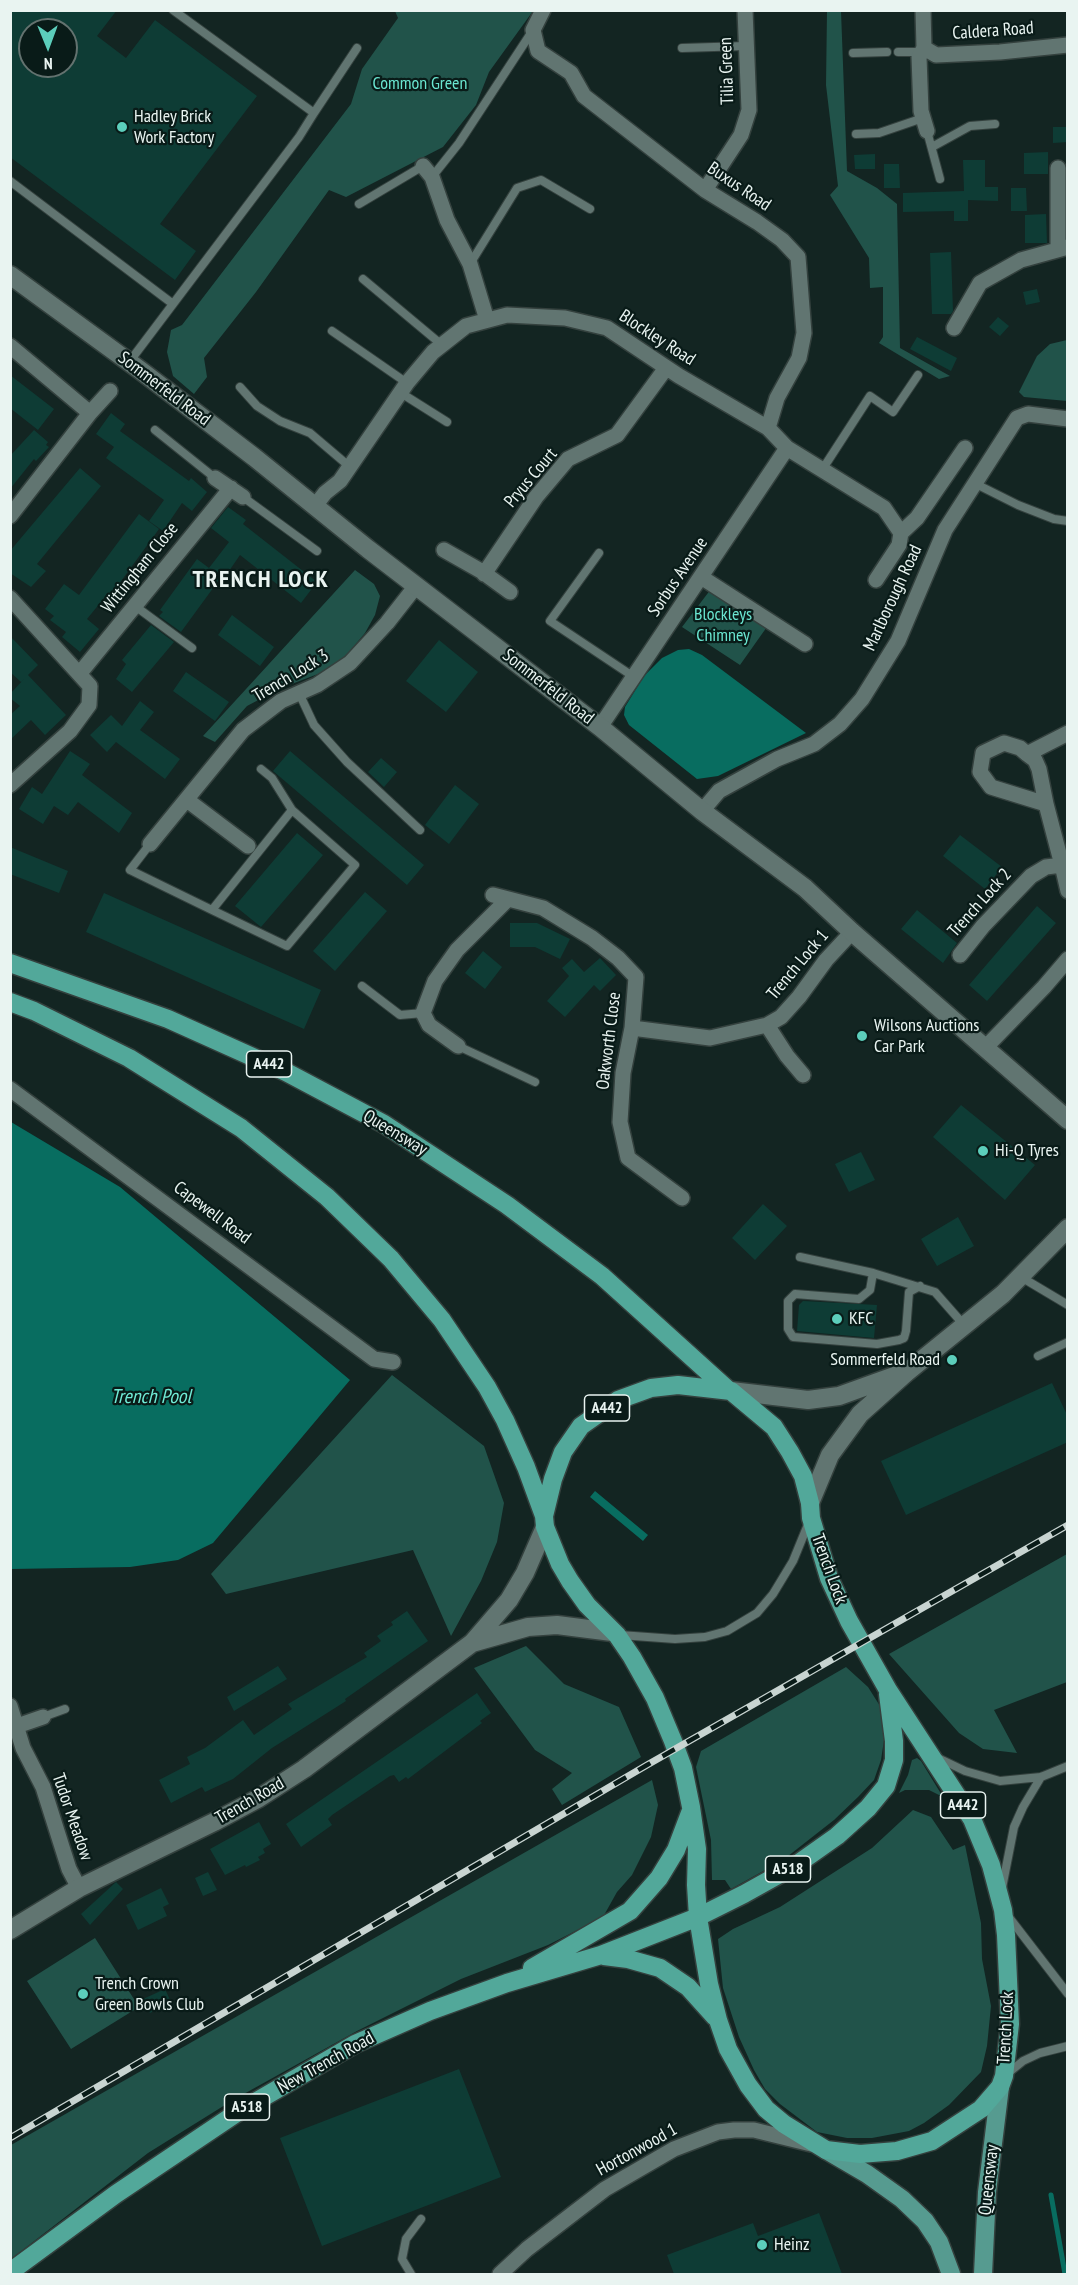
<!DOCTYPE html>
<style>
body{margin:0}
#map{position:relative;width:1078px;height:2285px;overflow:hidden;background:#132522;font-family:"PT Sans Narrow",sans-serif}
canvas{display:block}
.frame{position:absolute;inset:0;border:12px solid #e9f4f1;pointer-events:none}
.north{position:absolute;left:18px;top:18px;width:60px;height:60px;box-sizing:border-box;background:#091b18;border:2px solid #63726f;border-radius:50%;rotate:179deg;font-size:16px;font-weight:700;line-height:24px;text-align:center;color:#e9f4f1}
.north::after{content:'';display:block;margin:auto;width:21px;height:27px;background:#5ccebb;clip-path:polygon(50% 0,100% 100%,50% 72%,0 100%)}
</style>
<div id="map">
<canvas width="1078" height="2285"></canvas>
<div class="frame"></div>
<div class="north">N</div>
</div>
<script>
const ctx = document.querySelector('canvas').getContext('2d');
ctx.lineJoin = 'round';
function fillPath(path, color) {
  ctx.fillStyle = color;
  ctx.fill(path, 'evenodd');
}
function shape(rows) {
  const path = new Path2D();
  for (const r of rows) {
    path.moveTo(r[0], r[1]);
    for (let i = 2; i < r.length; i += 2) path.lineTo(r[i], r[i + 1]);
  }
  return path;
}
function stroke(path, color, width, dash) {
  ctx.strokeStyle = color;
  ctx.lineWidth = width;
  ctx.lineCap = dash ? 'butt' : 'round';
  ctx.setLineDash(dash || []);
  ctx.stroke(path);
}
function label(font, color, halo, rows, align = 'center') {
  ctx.font = font + ' "PT Sans Narrow",sans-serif';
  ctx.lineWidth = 4.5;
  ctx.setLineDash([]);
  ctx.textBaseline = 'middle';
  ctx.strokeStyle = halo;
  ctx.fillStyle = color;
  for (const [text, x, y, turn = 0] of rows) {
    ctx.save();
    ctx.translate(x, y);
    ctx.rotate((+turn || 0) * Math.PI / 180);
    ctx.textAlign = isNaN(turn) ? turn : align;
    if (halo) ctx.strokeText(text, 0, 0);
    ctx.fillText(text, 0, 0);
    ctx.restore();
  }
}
fillPath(shape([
 [395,11,533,11,489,72,476,105,443,147,346,197,329,190,256,292,204,358,207,377,194,394,173,376,167,352,171,330,182,325,351,104,362,69,398,18],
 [827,11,841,11,847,171,877,188,897,204,900,348,950,376,939,379,879,343,883,337,883,287,870,288,869,258,830,195,838,186,826,85],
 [1067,340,1067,401,1024,397,1019,392,1037,356,1050,344],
 [355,570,374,584,380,596,375,615,365,633,344,658,318,674,281,688,247,706,215,742,203,736],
 [711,589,769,624,740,665,682,627],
 [392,1375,484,1446,504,1503,497,1542,481,1581,451,1636,413,1550,226,1594,211,1574],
 [1067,1554,1067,1682,994,1710,1017,1753,983,1749,959,1733,889,1654],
 [526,1646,564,1684,619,1707,641,1757,562,1805,552,1789,572,1773,535,1750,474,1668],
 [846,1667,868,1687,880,1706,884,1740,881,1760,874,1780,858,1797,834,1820,783,1860,731,1889,725,1880,712,1880,711,1840,696,1767,701,1751],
 [917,1758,921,1761,943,1797,929,1790,905,1790,899,1793,908,1775,912,1760],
 [652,1780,658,1805,651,1837,632,1875,617,1892,603,1917,548,1945,461,1979,357,2031,233,2100,148,2153,11,2259,11,2145],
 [913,1810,931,1817,953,1850,965,1845,981,1923,982,1959,991,2006,987,2046,981,2072,949,2105,924,2123,909,2131,872,2138,847,2138,817,2132,780,2104,765,2089,754,2070,739,2037,723,1988,718,1939,733,1929,780,1907,872,1848],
 [95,1938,139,2007,71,2049,27,1981]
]), '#21534a');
fillPath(shape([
 [689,649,702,655,806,733,718,776,697,779,629,725,624,715,625,707,644,676,662,658,678,650],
 [11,1122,120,1187,350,1380,213,1543,178,1560,130,1567,11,1569],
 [595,1491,648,1535,643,1541,590,1497]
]), '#086d60');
stroke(shape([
 [1051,2195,1065,2274]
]), '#086d60', 5);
fillPath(shape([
 [10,10,117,10,97,36,126,58,155,20,257,96,160,224,196,251,175,280,10,157],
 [30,30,66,30,66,66,30,66],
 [1053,127,1068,127,1068,142,1053,143],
 [1048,152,1048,174,1024,174,1024,153],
 [875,154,875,169,855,169,854,155],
 [963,160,985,160,985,187,998,187,998,201,968,200,968,221,954,221,954,211,903,212,903,193,964,191],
 [884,164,899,164,900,188,884,188],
 [1011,188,1026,188,1027,211,1011,211],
 [1046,214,1047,243,1025,243,1025,215],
 [951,252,953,311,951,314,932,314,930,253],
 [1037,289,1040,302,1026,305,1023,292],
 [998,317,1009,326,1000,336,989,327],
 [917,337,957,358,951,371,910,349],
 [10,375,54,409,38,430,10,408],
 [111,413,125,424,120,431,189,481,191,478,207,492,192,511,182,503,163,531,149,521,164,500,106,458,114,447,96,434],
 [34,430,48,442,46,445,49,447,36,461,34,459,10,489,10,456],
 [80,468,101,486,37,564,46,571,31,587,10,573,10,551],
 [228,507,246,520,243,524,317,582,301,603,240,555,229,571,227,569,181,632,159,616,163,612,160,610,197,559,209,568,229,542,211,528],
 [139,514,159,529,108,599,105,597,87,619,99,629,80,652,62,637,66,632,50,620,54,616,45,609,64,584,79,595],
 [232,615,274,647,260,666,218,635],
 [151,625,174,642,132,692,116,679,126,664,122,660],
 [10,636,38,665,28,675,66,715,45,735,31,720,10,740,10,715,20,706,10,698,10,694,24,679,21,682,10,672],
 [439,640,478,672,446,712,406,681],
 [186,672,229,702,215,721,173,691],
 [140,701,154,712,140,730,180,759,165,779,116,742,107,752,90,735,111,715,122,726],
 [70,751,90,764,82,775,132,813,119,833,78,802,68,815,54,806,43,824,19,809,32,787,42,794],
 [290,751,424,865,407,885,273,771],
 [381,758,397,772,384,787,368,772],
 [455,785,479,804,449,844,425,825],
 [297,833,323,855,261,927,235,906],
 [960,835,1002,867,985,889,943,856],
 [10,847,68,871,59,893,10,874],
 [365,892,387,911,335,971,313,951],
 [104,893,321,990,304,1029,86,932],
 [1037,906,1056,923,987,1001,969,985],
 [917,910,957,943,943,963,901,929],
 [510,923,537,923,570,939,560,959,535,947,510,947],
 [483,951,502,967,485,989,465,973],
 [600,958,616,975,600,991,594,985,565,1017,547,1001,569,976,562,968,572,959,584,972],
 [961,1105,1035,1165,1005,1200,933,1137],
 [861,1152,875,1180,849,1192,835,1164],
 [763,1204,787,1226,755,1260,732,1238],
 [958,1217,974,1246,937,1266,921,1239],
 [803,1301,877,1305,874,1338,797,1331,799,1305],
 [1052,1383,1068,1417,1068,1442,906,1515,881,1461],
 [407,1611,428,1641,345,1699,346,1701,272,1748,233,1779,205,1792,202,1787,171,1803,159,1780,190,1764,187,1757,205,1748,243,1720,254,1735,292,1709,288,1704,367,1657,364,1653,381,1641,377,1636,393,1625,391,1622],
 [278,1666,287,1679,234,1711,227,1697],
 [477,1693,491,1713,480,1721,482,1723,408,1779,406,1777,399,1782,394,1775,390,1776,332,1815,328,1819,332,1825,301,1847,286,1824],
 [259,1822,271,1844,263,1849,265,1853,258,1857,260,1860,246,1867,245,1865,225,1875,210,1849],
 [208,1872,217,1890,203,1896,195,1878],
 [116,1882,123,1889,90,1925,81,1914],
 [161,1888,169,1904,163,1907,167,1916,138,1930,126,1905],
 [165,1989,171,2002,150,2013,143,1999],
 [459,2069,501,2177,322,2246,280,2138],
 [819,2213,842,2274,674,2274,667,2255,753,2223,758,2236]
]), '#0e3c35');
const service = shape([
 [173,10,314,113,357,48],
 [682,48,746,46],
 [898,52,922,52],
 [853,53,887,52],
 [927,131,940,179],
 [856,134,879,133,923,118],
 [932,147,970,126,995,124],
 [432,177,459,143,533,30],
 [10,181,173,304,130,361],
 [359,204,423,166],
 [470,264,517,188,541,180,590,209],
 [363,279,442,345],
 [173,304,299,137,314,113],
 [332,331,407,383],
 [240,387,257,406,280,421,310,433,350,467],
 [401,393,447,422],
 [155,430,215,478],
 [822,470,870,396,893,412,918,375],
 [976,484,1018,505,1054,519,1068,521],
 [243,497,317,551],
 [599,553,550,621,634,677],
 [135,606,192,648],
 [299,693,314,725,347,762,420,830],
 [261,769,272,778,292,810],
 [150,844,130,870,212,910,287,946,355,865,292,810,212,910],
 [362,986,400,1015,423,1013],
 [458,1046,535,1082],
 [800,1257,873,1273,935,1292,964,1325],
 [873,1273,870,1290,859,1299,795,1294,788,1301,788,1329,793,1337,877,1344,899,1340,904,1338,906,1331,909,1292,920,1286],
 [1021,1277,1068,1305],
 [1038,1356,1068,1342],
 [620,1635,675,1639,705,1637,727,1631,757,1613,773,1594,793,1561,809,1522],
 [43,1717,65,1709],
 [938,1758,965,1771,1000,1781,1041,1777,1068,1766],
 [1002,1888,1014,1827,1023,1807,1041,1777],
 [1008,1916,1068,1994],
 [1007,2074,1023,2061,1040,2053,1068,2046],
 [411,2274,402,2259,406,2239,421,2219]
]);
const minor = shape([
 [543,10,533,30,538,51,571,73,584,96,705,190,757,222,782,240,798,257,804,333,799,358,777,398,768,428],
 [923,10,924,48,936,55,1000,52,1068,45],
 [924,48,919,57,921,111,927,131],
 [423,166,432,177,447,220,470,264,487,320],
 [1058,168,1058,249],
 [705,190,741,135,749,110,745,10],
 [954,328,980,283,1021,260,1068,247],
 [10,346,90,413],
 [215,478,243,497],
 [315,506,325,493,340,481,407,383,433,352,466,326,507,315,565,318,607,328,679,376,768,428,787,448,884,508,901,533,899,545,876,580],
 [10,516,90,413,110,391],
 [901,533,917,518,965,448],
 [444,550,481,571,510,592],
 [484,574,536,497,568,459,617,435,666,368],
 [701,577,805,644],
 [10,598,90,686,89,705,70,731,10,785],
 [80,673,231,488],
 [600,727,787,448],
 [1027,754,1068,733],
 [187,800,248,846],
 [1046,804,1039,769,1035,760,1027,754,1020,748,1004,743,983,753,980,772,991,787,1046,804,1062,865],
 [702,811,719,791,777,759,814,744,840,724,862,699,898,641,945,530,1017,418,1028,414,1068,419],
 [150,844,243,730,281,701,317,685,350,663,387,623,416,586],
 [493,895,543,908,592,938,618,958,636,977,632,1028,623,1073,620,1122,628,1158,682,1198],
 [960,955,983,926,1031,876,1046,867,1062,865,1068,891],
 [767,1025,787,1056,803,1075],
 [632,1028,710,1038,767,1025,781,1017,799,997,826,960,852,932],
 [458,1046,429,1025,423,1013,435,981,457,950,508,899],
 [985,1048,1044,987,1068,959],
 [10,1089,374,1359,393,1362],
 [10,1706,23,1748,43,1787,69,1869,79,1888],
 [17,1726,43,1717],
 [500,2274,527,2249,605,2189,674,2149,718,2132,734,2130,754,2130,811,2144]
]);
const tertiary = shape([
 [10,275,140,370,254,457,368,549,600,727,702,811,805,888,852,932,1068,1120],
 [731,1391,808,1400,839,1396,900,1374],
 [810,1503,830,1455,860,1414,907,1372,1003,1294,1068,1228],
 [472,1643,528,1627,557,1625,612,1632],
 [10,1930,79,1888,214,1822,259,1798,304,1769,472,1643,509,1600,525,1573,545,1527]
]);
const primary = shape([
 [826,2150,867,2174,902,2199,925,2221,939,2242,951,2274],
 [983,2274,987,2192,1000,2087]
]);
const trunk = shape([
 [10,963,168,1019,286,1072,384,1124,507,1205,602,1276,727,1389],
 [10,1002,34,1011,129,1058,241,1128,327,1197,391,1259,442,1320,487,1387,505,1420,526,1467,544,1516],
 [678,1385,731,1391,774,1427,790,1452,803,1476,810,1503,811,1518,829,1578,849,1621,888,1690,972,1819,991,1865,1003,1910,1006,1935,1010,2024,1004,2076,1000,2087,981,2109,932,2141,897,2151,860,2154,826,2150,784,2124,766,2109,748,2085,728,2049,718,2020,709,1984,698,1917,696,1885,697,1849,691,1807,683,1768,673,1741,655,1698,632,1657,617,1635,587,1605,570,1581,560,1564,545,1527,544,1516,553,1479,563,1452,581,1426,618,1400,651,1388,678,1385],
 [604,1956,628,1959,660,1968,688,1987,715,2017],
 [532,1968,630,1911,659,1878,676,1850,690,1813],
 [10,2272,116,2194,238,2112,355,2044,430,2011,507,1983,601,1955,698,1917,744,1894,796,1865,837,1836,868,1808,886,1786,894,1760,894,1741,888,1694]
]);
stroke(service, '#34413e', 10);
stroke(minor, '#34413e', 18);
stroke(tertiary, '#34413e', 21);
stroke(primary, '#34413e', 21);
stroke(trunk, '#34413e', 21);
stroke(service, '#617571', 8);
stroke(minor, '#617571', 15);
stroke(tertiary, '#617571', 18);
stroke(primary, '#569b90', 18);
stroke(trunk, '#52a89a', 18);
const rail = shape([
 [10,2138,647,1765,1068,1525]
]);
stroke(rail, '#c8d4d1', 7);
stroke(rail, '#091b18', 4.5, [14]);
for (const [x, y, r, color] of [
 [122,127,6,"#5ccebb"],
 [862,1036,6,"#5ccebb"],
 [983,1151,6,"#5ccebb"],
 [837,1319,6,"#5ccebb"],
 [952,1360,6,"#5ccebb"],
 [83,1994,6,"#5ccebb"],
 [762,2245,6,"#5ccebb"]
]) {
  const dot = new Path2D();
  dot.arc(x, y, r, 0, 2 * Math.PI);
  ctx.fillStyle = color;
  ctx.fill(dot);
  stroke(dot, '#091b18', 2);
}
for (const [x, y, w] of [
 [269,1064,45],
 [607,1408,45],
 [963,1805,45],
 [788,1869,45],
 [247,2107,45]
]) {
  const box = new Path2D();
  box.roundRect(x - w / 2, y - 13, w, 26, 4.5);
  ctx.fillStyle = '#091b18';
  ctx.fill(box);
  stroke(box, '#e9f4f1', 1.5);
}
label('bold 16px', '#e9f4f1', null, [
 ["A442",269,1064],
 ["A442",607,1408],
 ["A442",963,1805],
 ["A518",788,1869],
 ["A518",247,2107]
]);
label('18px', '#e9f4f1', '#091b18', [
 ["Caldera Road",993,31,-4],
 ["Tilia Green",727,71,-92],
 ["Buxus Road",739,187,34],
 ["Blockley Road",657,338,33],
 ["Sommerfeld Road",164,389,37],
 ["Pryus Court",531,478,-50],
 ["Wittingham Close",140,568,-51],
 ["Sorbus Avenue",678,577,-56],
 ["Marlborough Road",893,598,-65],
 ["Trench Lock 3",291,676,-31],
 ["Sommerfeld Road",548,687,38],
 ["Trench Lock 2",980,903,-48],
 ["Trench Lock 1",798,965,-50],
 ["Oakworth Close",609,1041,-83],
 ["Queensway",395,1133,31],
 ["Capewell Road",212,1213,37],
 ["Trench Lock",829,1569,70],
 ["Trench Road",250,1801,-30],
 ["Tudor Meadow",72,1817,71],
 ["Trench Lock",1006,2028,-87],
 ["New Trench Road",326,2063,-29],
 ["Hortonwood 1",637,2150,-29],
 ["Queensway",989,2180,-84]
]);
label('18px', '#6ae6d1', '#091b18', [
 ["Common Green",420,84],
 ["Blockleys",723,615],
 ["Chimney",723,636]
]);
label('18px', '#e9f4f1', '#091b18', [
 ["Hadley Brick",134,117],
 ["Work Factory",134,138],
 ["Wilsons Auctions",874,1026],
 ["Car Park",874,1047],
 ["Hi-Q Tyres",995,1151],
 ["KFC",849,1319],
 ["Sommerfeld Road",940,1360,"right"],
 ["Trench Crown",95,1984],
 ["Green Bowls Club",95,2005],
 ["Heinz",774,2245]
], 'left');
label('italic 20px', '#70ebd6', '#091b18', [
 ["Trench Pool",151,1397]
]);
ctx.letterSpacing = '1.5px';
label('bold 24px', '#e9f4f1', '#091b18', [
 ["TRENCH LOCK",261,580]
]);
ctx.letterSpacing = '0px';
</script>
